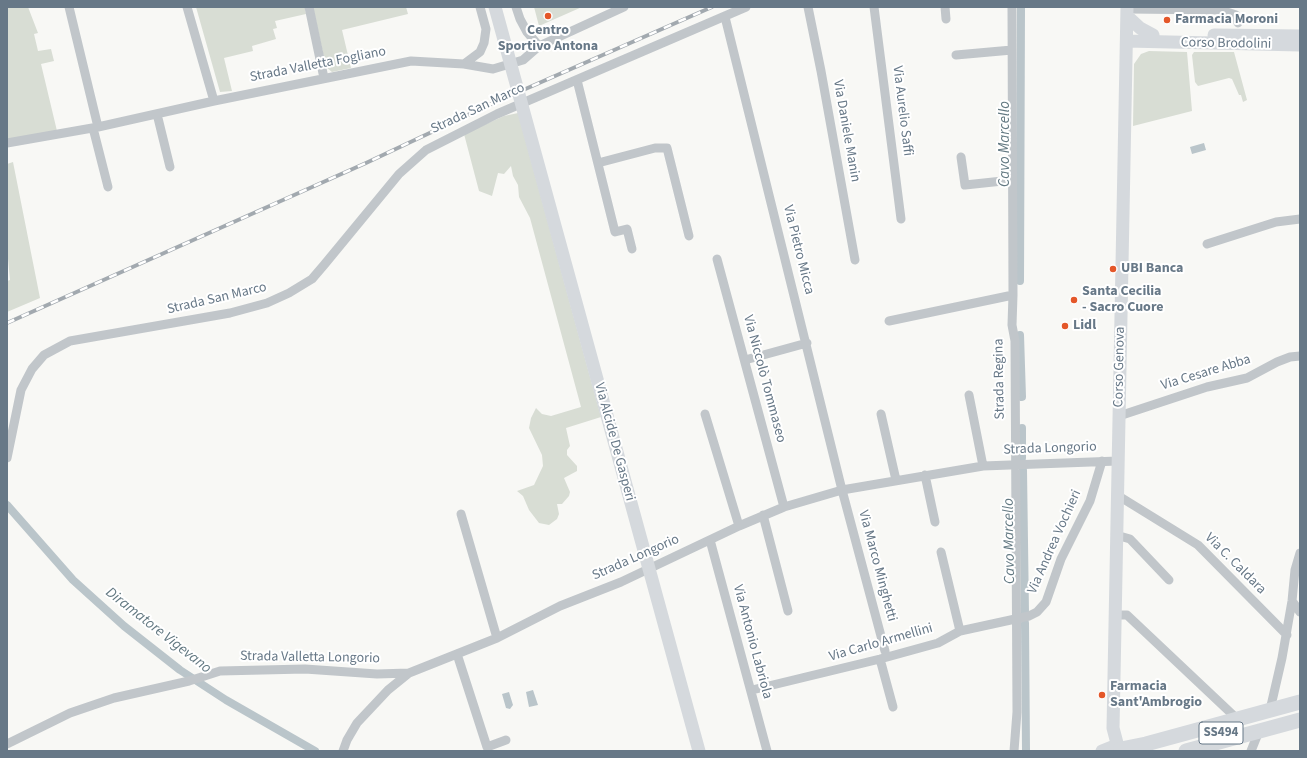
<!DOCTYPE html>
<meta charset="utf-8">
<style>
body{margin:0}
#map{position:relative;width:1307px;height:758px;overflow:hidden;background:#f8f8f5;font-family:"Source Sans 3",sans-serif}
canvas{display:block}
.frame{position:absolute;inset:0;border:8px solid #677887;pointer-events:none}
</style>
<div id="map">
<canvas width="1307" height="758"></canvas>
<div class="frame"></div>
</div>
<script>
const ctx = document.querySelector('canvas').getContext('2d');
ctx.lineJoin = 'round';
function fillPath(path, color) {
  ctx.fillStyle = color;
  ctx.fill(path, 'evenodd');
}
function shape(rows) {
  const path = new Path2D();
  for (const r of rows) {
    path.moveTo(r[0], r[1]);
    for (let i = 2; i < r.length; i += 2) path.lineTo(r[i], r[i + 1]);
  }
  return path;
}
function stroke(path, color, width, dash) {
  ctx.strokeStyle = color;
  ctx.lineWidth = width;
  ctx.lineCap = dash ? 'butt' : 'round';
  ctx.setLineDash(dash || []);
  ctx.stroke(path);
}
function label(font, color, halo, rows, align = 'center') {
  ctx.font = font + ' "Source Sans 3",sans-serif';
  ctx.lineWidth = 4;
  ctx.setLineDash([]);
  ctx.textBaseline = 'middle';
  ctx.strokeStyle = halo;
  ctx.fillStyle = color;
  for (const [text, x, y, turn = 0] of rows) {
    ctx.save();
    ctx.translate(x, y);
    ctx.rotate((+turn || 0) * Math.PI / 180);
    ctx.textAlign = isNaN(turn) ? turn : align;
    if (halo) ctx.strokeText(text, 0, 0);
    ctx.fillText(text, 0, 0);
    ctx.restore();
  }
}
fillPath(shape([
 [7,7,28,7,38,33,34,34,38,51,51,49,54,61,41,64,57,131,7,140],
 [196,7,305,7,306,14,275,21,277,28,273,29,276,39,252,46,253,51,224,58,232,91,220,92],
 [313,7,406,7,408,14,342,30,351,68,332,72,326,67],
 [534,7,582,7,539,26],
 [1149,51,1187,52,1192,111,1133,126,1134,64,1141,54],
 [1194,52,1234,52,1247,100,1243,102,1241,95,1239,95,1232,79,1229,78,1198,86,1195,82,1192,55],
 [518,113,601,417,566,428,570,446,567,450,567,455,577,466,577,471,564,478,570,492,569,496,562,504,557,504,559,514,557,519,549,525,539,523,529,510,523,496,517,491,534,485,543,466,542,455,529,428,531,418,536,408,542,414,551,416,581,407,530,218,519,197,518,185,513,176,511,166,504,174,498,173,492,196,479,191,464,134,504,116],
 [13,162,40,298,7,312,7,281,10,280,7,248,7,164]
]), '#d8ddd4');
fillPath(shape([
 [1204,143,1206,150,1192,154,1190,147],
 [533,690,538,705,529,707,526,692],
 [509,692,513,705,510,709,506,708,502,694]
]), '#bac5ca');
stroke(shape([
 [1020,281,1021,7],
 [1020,335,1022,397],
 [1022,428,1022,458],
 [1023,470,1025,613],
 [7,505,73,580,124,626,180,670,226,700,315,751],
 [1025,623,1026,751]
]), '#bac5ca', 8);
stroke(shape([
 [69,7,98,127],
 [187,7,214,101],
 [309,7,324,78],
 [516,7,520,19,527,32,539,46],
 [808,7,821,71,855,260],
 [874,7,901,219],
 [945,7,946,19],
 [1012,7,1013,295,1012,325,1015,341,1017,712,1014,751],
 [1127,9,1221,10,1236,15,1238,23],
 [725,17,842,490,885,651],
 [956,55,1012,50],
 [464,64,480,52,484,43,486,29,480,7],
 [577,80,615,232,627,229,632,249],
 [157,114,170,167],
 [93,128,108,187],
 [7,143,98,127,214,101,411,61,464,64,493,69,523,60,539,46,624,7],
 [961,157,965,185,1012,180],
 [598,163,655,148,667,148,689,236],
 [1207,244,1276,222,1300,219],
 [717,259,784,507],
 [889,321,1013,295],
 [745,360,807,343],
 [969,395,983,466],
 [705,414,739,526],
 [881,414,896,480],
 [1119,416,1207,387,1247,378,1277,362,1290,357,1300,356],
 [7,458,21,390,32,369,44,355,70,341,230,313,267,303,289,293,312,279,324,265,399,174,426,150,497,114,746,7],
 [925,475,935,522],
 [1117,495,1198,545,1287,635],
 [461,514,497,638],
 [763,515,788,611],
 [1116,535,1130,539,1169,580],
 [710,540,767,751],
 [941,552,960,631],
 [1292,601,1300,612],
 [1115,615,1127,615,1233,715],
 [457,654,487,747,506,740],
 [880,659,893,707],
 [752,690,880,659,938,643,960,631,1029,616,1037,612,1046,602,1061,559,1090,501,1102,461],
 [1270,710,1282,658,1292,601,1295,570,1300,553],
 [7,744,70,713,114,698,189,681,220,671,305,669,377,674,409,673],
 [343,751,347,740,357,723,388,690,409,673,497,638,560,606,621,582,739,526,784,507,842,490,983,466,1118,461],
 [1251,751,1259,731]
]), '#c1c6ca', 9);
stroke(shape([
 [495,7,699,751],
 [1127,16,1140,28,1153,35],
 [1214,35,1300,36],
 [1127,41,1300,45],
 [1118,747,1113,728,1127,7],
 [1102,751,1112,747,1124,751]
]), '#d5d9dd', 13);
stroke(shape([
 [1121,749,1146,744,1300,702],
 [1186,751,1300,720]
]), '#d5d9dd', 15);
const rail = shape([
 [7,323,366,163,489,105,712,7]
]);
stroke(rail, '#a2a9af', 4);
stroke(rail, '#fff', 2.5, [8]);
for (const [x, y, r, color] of [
 [548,16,4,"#e45729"],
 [1167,20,4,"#e45729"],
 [1113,269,4,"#e45729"],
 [1074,300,4,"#e45729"],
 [1065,326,4,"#e45729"],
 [1102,695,4,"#e45729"]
]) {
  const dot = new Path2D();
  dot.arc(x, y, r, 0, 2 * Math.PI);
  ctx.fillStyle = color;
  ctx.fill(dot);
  stroke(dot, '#fff', 1.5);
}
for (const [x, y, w] of [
 [1221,733,44]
]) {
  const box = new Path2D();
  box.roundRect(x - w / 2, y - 11, w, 22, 3);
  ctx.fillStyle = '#fff';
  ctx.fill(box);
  stroke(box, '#677887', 1);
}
label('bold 13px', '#677887', null, [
 ["SS494",1221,733]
]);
label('bold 14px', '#677887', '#fff', [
 ["Farmacia Moroni",1175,20],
 ["Centro",548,31,"center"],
 ["Sportivo Antona",548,47,"center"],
 ["UBI Banca",1121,269],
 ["Santa Cecilia",1082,292],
 ["- Sacro Cuore",1082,308],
 ["Lidl",1073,326],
 ["Farmacia",1110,687],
 ["Sant'Ambrogio",1110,703]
], 'left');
label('14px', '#677887', '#fff', [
 ["Corso Brodolini",1226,44,1],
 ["Strada Valletta Fogliano",318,65,-11],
 ["Strada San Marco",478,109,-25],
 ["Via Aurelio Saffi",902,111,83],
 ["Via Daniele Manin",846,131,80],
 ["Via Pietro Micca",798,250,76],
 ["Strada San Marco",217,299,-13],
 ["Corso Genova",1120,367,-89],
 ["Via Cesare Abba",1206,373,-17],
 ["Via Niccolò Tommaseo",764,379,75],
 ["Strada Regina",1000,379,-91],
 ["Via Alcide De Gasperi",614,442,75],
 ["Strada Longorio",1050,449,-2],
 ["Via Andrea Vochieri",1055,542,-66],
 ["Strada Longorio",636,558,-24],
 ["Via C. Caldara",1235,564,45],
 ["Via Marco Minghetti",877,566,75],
 ["Via Antonio Labriola",752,642,75],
 ["Via Carlo Armellini",881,643,-16],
 ["Strada Valletta Longorio",310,658,1]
]);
label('italic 15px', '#637982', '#fff', [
 ["Cavo Marcello",1006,144,-90],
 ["Cavo Marcello",1010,541,-91],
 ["Diramatore Vigevano",158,631,38]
]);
</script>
